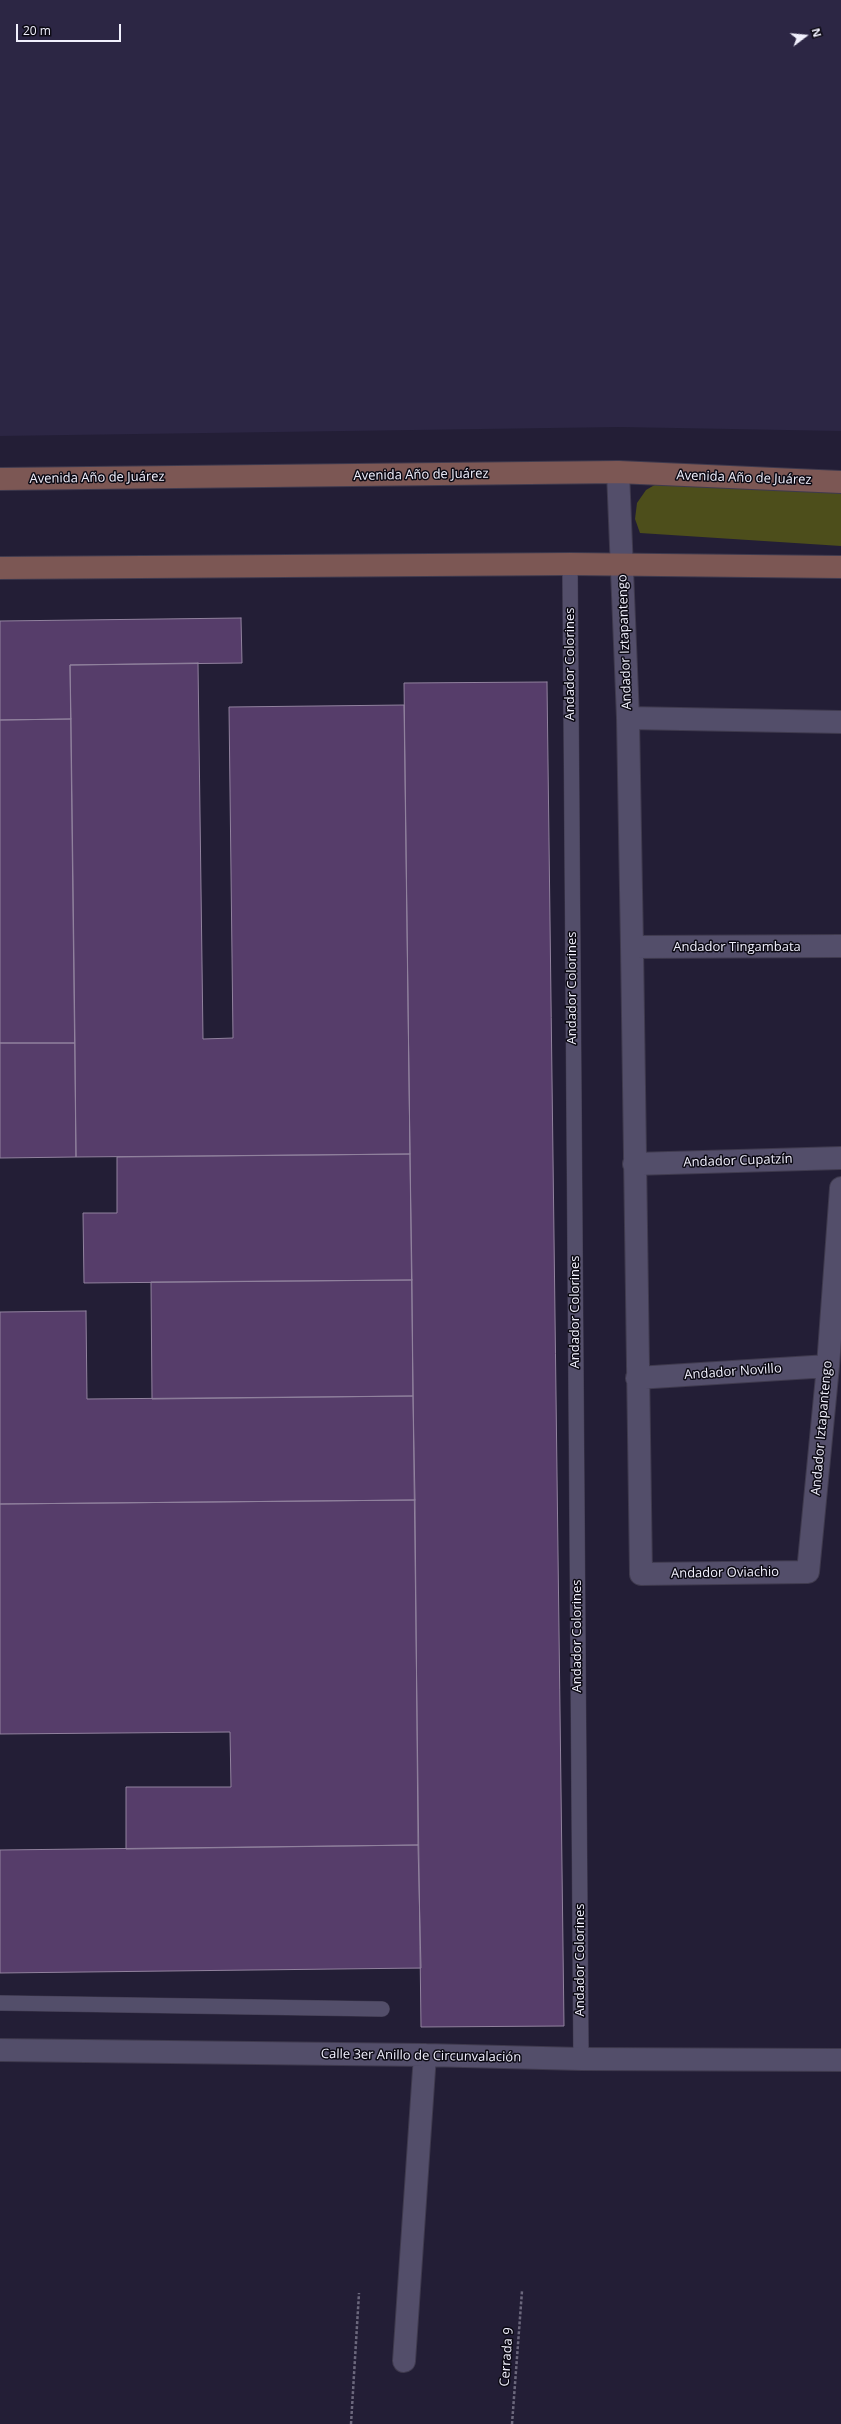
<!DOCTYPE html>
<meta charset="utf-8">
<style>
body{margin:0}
#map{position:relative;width:841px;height:2424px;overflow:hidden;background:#231e36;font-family:"Open Sans",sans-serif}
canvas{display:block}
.north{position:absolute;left:785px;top:16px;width:40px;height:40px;-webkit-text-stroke:3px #0c0a14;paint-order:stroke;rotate:74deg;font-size:11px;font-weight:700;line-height:16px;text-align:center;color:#f1f0fd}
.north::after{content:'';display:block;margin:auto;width:14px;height:18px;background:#f1f0fd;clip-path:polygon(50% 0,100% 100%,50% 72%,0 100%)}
.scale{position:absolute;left:16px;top:24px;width:105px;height:18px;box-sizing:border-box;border:2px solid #f1f0fd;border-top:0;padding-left:5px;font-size:12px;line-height:14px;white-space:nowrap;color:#f1f0fd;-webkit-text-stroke:3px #0c0a14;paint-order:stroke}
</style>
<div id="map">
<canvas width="841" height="2424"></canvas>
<div class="north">N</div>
<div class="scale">20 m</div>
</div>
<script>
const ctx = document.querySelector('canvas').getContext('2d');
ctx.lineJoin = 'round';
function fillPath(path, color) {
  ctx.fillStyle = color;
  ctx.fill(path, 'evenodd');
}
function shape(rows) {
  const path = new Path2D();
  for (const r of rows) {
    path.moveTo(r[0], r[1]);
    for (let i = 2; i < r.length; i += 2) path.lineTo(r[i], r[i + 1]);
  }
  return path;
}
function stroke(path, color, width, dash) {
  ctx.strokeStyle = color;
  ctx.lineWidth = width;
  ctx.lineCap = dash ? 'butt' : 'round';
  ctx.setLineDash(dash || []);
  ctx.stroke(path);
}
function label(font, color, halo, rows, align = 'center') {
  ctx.font = font + ' "Open Sans",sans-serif';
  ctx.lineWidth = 3;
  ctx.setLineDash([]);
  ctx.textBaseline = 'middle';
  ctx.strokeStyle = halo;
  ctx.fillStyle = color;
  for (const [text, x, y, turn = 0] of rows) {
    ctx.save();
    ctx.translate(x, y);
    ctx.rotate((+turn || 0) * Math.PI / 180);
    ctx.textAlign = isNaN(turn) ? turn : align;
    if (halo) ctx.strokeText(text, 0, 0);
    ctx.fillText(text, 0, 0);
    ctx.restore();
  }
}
fillPath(shape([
 [0,0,841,0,841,431,620,427,0,436]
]), '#2c2644');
fillPath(shape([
 [658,483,841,491,841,546,640,533,635,519,637,503,646,490]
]), '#4d4e1b');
const building = shape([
 [241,618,242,663,70,665,71,719,0,720,0,621,241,618],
 [198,663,203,1039,233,1038,229,707,404,705,410,1154,76,1157,70,665,198,663],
 [547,682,564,2026,421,2027,404,683,547,682],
 [71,719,75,1043,0,1043,0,720,71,719],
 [0,1043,75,1043,76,1157,0,1158,0,1043],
 [410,1154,412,1280,84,1283,83,1213,117,1213,117,1157,410,1154],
 [412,1280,413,1396,152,1399,151,1282,412,1280],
 [86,1311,87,1399,413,1396,415,1500,0,1504,0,1312,86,1311],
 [415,1500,418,1845,126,1849,126,1787,231,1787,230,1732,0,1734,0,1504,415,1500],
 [418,1845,421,1968,0,1973,0,1850,418,1845]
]);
fillPath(building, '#563d6a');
stroke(building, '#91829e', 1);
const service = shape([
 [570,564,581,2059],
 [0,2003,382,2009]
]);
const minor = shape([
 [618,472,628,718,632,947,641,1574,808,1572,828,1366,841,1188],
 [628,718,841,722],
 [632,947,841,946],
 [634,1164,841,1158],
 [637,1378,828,1366],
 [0,2050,425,2055,581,2059,841,2060],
 [404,2361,425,2055]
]);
const secondary = shape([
 [0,479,618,472,841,482],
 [0,568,570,564,841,567]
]);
stroke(service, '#3f3a4e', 16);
stroke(minor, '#3f3a4e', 24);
stroke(secondary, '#3f3a4e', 24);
stroke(shape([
 [351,2424,359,2293],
 [512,2424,522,2291]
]), '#6c687d', 2.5, [3, 2]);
stroke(service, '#534e6a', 15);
stroke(minor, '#534e6a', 22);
stroke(secondary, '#7c5754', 22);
label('13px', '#f1f0fd', '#0c0a14', [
 ["Avenida Año de Juárez",421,475,-1],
 ["Avenida Año de Juárez",97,478,-1],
 ["Avenida Año de Juárez",744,478,2],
 ["Andador Iztapantengo",625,642,-92],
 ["Andador Colorines",570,664,-90],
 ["Andador Tingambata",737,947],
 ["Andador Colorines",572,988,-90],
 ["Andador Cupatzín",738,1161,-2],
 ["Andador Colorines",575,1312,-90],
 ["Andador Novillo",733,1372,-4],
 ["Andador Iztapantengo",822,1428,-85],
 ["Andador Oviachio",725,1573,-1],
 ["Andador Colorines",577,1636,-90],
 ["Andador Colorines",580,1960,-90],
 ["Calle 3er Anillo de Circunvalación",421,2056,1],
 ["Cerrada 9",507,2357,-86]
]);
</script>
